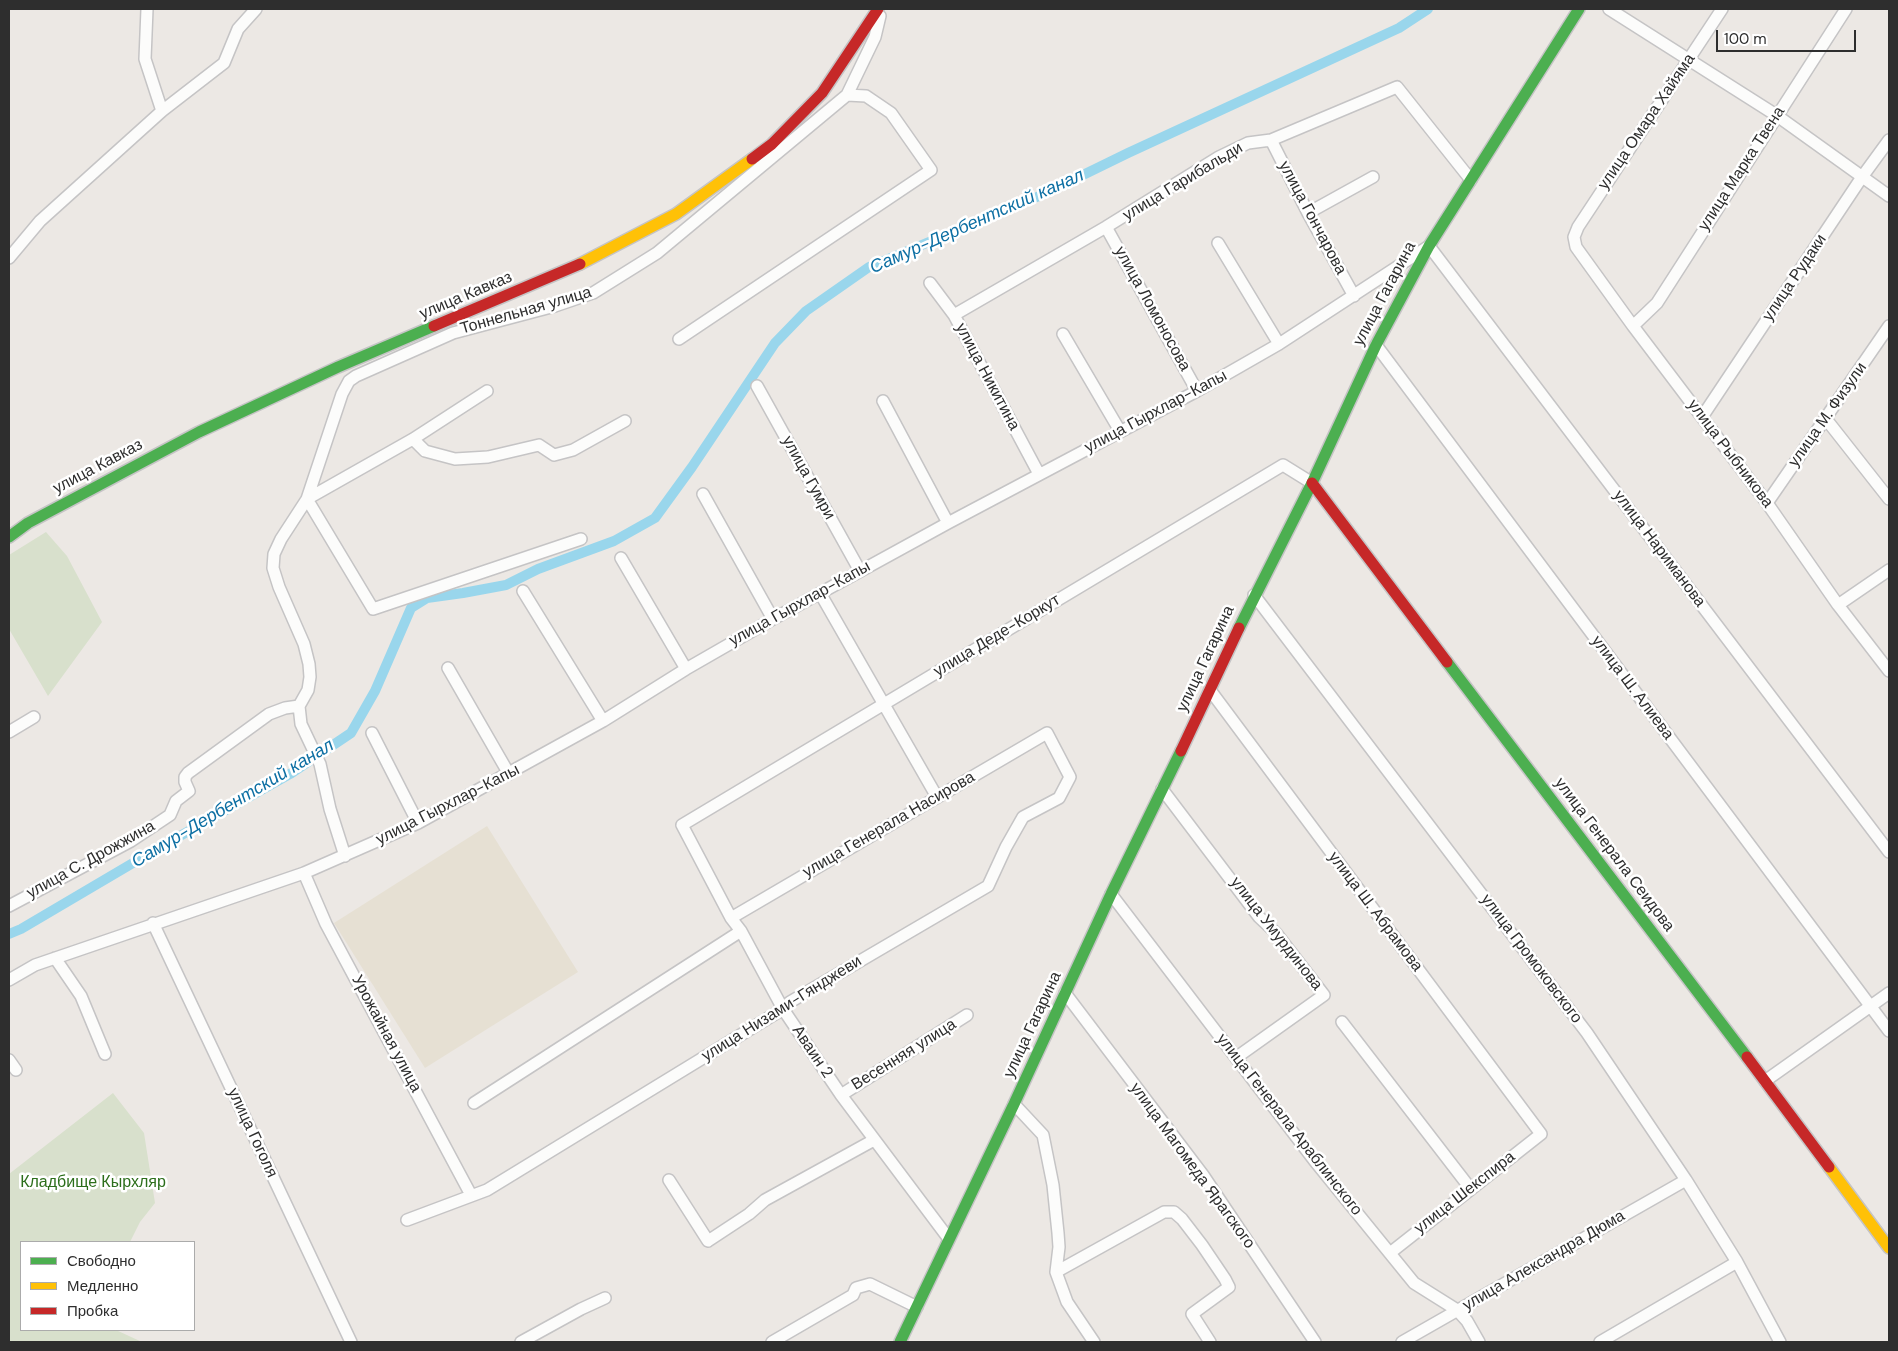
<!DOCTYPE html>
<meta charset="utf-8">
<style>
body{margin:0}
#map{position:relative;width:1898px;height:1351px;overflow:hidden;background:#ece8e4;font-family:"DM Sans",sans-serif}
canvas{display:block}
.frame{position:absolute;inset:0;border:10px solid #2e2e2e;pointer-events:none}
.legend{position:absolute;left:20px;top:1241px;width:175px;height:90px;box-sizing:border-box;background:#fff;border:1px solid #ababab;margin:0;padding:6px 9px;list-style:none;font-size:15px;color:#2e2e2e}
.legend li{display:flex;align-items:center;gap:10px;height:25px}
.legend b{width:25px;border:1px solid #ababab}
.scale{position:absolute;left:1716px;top:30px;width:140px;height:22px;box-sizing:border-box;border:2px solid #2e2e2e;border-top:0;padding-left:6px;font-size:15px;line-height:18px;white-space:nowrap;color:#2e2e2e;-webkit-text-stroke:4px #fff;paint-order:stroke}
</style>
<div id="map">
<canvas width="1898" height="1351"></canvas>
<div class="frame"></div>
<ul class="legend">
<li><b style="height:6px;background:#4caf50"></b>Свободно</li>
<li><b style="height:6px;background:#ffc107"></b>Медленно</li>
<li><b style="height:6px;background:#c62828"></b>Пробка</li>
</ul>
<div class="scale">100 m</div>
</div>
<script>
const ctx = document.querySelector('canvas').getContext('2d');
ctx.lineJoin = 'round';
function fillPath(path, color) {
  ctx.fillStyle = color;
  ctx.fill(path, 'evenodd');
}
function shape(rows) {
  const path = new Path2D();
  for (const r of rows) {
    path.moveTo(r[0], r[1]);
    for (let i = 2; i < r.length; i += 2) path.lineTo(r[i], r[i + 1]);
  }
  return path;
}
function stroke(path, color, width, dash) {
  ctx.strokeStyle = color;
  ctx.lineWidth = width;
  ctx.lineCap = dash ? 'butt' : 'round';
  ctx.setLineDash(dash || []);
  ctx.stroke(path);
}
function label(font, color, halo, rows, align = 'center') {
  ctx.font = font + ' "DM Sans",sans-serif';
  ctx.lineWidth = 5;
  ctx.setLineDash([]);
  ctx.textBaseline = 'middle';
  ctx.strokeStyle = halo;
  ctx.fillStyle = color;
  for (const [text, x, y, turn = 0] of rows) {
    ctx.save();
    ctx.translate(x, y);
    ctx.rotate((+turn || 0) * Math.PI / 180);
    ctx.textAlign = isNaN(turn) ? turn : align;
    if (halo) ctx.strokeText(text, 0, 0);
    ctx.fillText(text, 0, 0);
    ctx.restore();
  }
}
fillPath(shape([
 [487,826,578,972,425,1068,334,923]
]), '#e6e0d3');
fillPath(shape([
 [46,532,67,556,102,622,48,696,9,629,9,555],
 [113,1093,144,1133,155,1203,140,1222,130,1242,21,1242,21,1330,116,1330,142,1342,9,1342,9,1174]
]), '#d8e0cc');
stroke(shape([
 [9,934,21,929,155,850,290,774,351,733,375,691,411,608,427,598,463,593,506,585,538,569,614,541,655,518,692,467,775,343,806,311,869,267,1044,194,1128,153,1399,28,1428,9]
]), '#99d6ec', 10);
const street = shape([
 [147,9,145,59,162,111],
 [1609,9,1776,115,1889,196],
 [1722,9,1578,227,1574,237,1576,247,1633,326,1767,503,1838,605,1889,671],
 [847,95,875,37,880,16],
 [1271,140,1308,213,1354,296],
 [1308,213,1373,177],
 [1106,227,1197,391],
 [1218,243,1279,344],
 [9,258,40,221,162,111,224,63,238,29,256,9],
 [930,283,954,315,1039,474],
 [954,315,1106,227,1219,157,1248,143,1271,140,1397,87,1471,180],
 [1633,326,1657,303,1846,9],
 [1063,334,1120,431],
 [1376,345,1889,1031],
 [757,386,860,571],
 [883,401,948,523],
 [1702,417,1862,177,1889,140],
 [1826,419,1889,499],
 [413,439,425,451,455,459,488,457,539,445,554,455,573,450,625,421],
 [703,494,773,619],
 [1767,503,1889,326],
 [581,539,373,609,307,499,342,394,349,381,356,376,453,333,555,306,593,293,657,253,847,95,866,96,891,113,931,170,679,339],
 [621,558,686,669],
 [523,591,603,721],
 [820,593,937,797],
 [1254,595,1587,1033,1686,1180,1737,1262,1780,1342],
 [1838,605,1889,570],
 [448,668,509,774],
 [1210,690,1541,1134,1390,1253],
 [9,732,34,717],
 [372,733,418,823],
 [1162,789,1259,917,1276,933,1324,995,1237,1057],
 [345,856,330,809,320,764,301,724,299,706,308,690,310,677,309,664,304,644,279,587,273,568,274,554,281,539,307,499,413,439,487,391],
 [304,873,326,924,471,1195],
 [1111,894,1314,1160,1414,1283,1457,1310,1467,1321,1479,1342],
 [9,906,131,841,170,815,176,801,189,791,185,782,185,777,188,773,269,714,285,708,299,706],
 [153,923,351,1342],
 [55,958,81,996,105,1054],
 [9,980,35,965,304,873,418,823,603,721,686,669,773,619,948,523,1197,391,1279,344,1429,246,1889,852],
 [1065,993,1203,1175,1315,1342],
 [1342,1022,1470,1188],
 [9,1060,16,1070],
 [1765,1081,1889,993],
 [841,1095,967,1015],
 [474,1103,741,931],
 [1014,1104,1043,1135,1053,1185,1058,1233,1059,1247,1056,1272,1067,1302,1094,1342],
 [669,1180,708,1241,749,1214,765,1200,874,1140],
 [407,1220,487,1190,783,1009,790,1002,988,886,1006,847,1023,817,1059,798,1070,777,1047,733,731,918],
 [949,1239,841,1095,783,1009,741,931,731,918,682,825,1283,465,1312,483],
 [1056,1272,1164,1212,1174,1212,1182,1219,1202,1245,1225,1279,1229,1287,1192,1314,1210,1342],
 [521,1342,581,1309,605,1298],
 [772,1342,853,1295,856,1288,870,1284,917,1307],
 [1402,1342,1686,1180],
 [1600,1342,1737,1262]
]);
const fast = shape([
 [9,537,28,523,199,432,338,367,434,326],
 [1239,628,1312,483,1376,345,1429,246,1579,9],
 [1447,662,1747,1057],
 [900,1342,1014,1104,1111,894,1181,751]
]);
const slow = shape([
 [580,264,676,214,752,159],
 [1829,1167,1889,1248]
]);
const jam = shape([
 [752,159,772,144,822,93,878,9],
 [434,326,580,264],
 [1312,483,1447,662],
 [1181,751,1239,628],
 [1747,1057,1829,1167]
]);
stroke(street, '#c5c4c5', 14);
stroke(fast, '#c5c4c5', 14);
stroke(slow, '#c5c4c5', 14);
stroke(jam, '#c5c4c5', 14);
stroke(street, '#fcfcfb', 11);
stroke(fast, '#4caf50', 11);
stroke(slow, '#ffc107', 11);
stroke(jam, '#c62828', 11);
label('16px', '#2e2e2e', '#fff', [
 ["улица Омара Хайяма",1647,122,-56],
 ["улица Марка Твена",1742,169,-57],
 ["улица Гарибальди",1183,182,-31],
 ["улица Гончарова",1312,218,62],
 ["улица Рудаки",1795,278,-56],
 ["улица Гагарина",1385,294,-62],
 ["улица Кавказ",466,296,-23],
 ["улица Ломоносова",1152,309,61],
 ["Тоннельная улица",526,311,-16],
 ["улица Никитина",987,377,62],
 ["улица Гырхлар-Капы",1156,412,-28],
 ["улица М. Физули",1828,415,-55],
 ["улица Рыбникова",1730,454,53],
 ["улица Кавказ",98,467,-28],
 ["улица Гумри",808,478,61],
 ["улица Нариманова",1659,549,53],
 ["улица Гырхлар-Капы",800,604,-29],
 ["улица Деде-Коркут",997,636,-31],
 ["улица Гагарина",1206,659,-65],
 ["улица Ш. Алиева",1632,688,53],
 ["улица Гырхлар-Капы",448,805,-27],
 ["улица Генерала Насирова",889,825,-30],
 ["улица Генерала Сеидова",1614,855,53],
 ["улица С. Дрожжина",91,860,-29],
 ["улица Ш. Абрамова",1375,912,53],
 ["улица Умурдинова",1276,934,52],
 ["улица Громоковского",1531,959,53],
 ["улица Низами-Гянджеви",782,1009,-32],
 ["улица Гагарина",1033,1025,-65],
 ["Урожайная улица",386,1034,62],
 ["Аваин 2",812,1052,56],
 ["Весенняя улица",904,1055,-32],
 ["улица Генерала Араблинского",1289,1125,52],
 ["улица Гоголя",252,1133,65],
 ["улица Магомеда Ярагского",1192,1166,54],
 ["улица Шекспира",1465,1193,-38],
 ["улица Александра Дюма",1544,1261,-30]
]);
label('16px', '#2c6e1b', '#fff', [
 ["Кладбище Кырхляр",93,1183]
]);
label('italic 18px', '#0d6fa3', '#fff', [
 ["Самур-Дербентский канал",977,222,-24],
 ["Самур-Дербентский канал",233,804,-31]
]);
</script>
